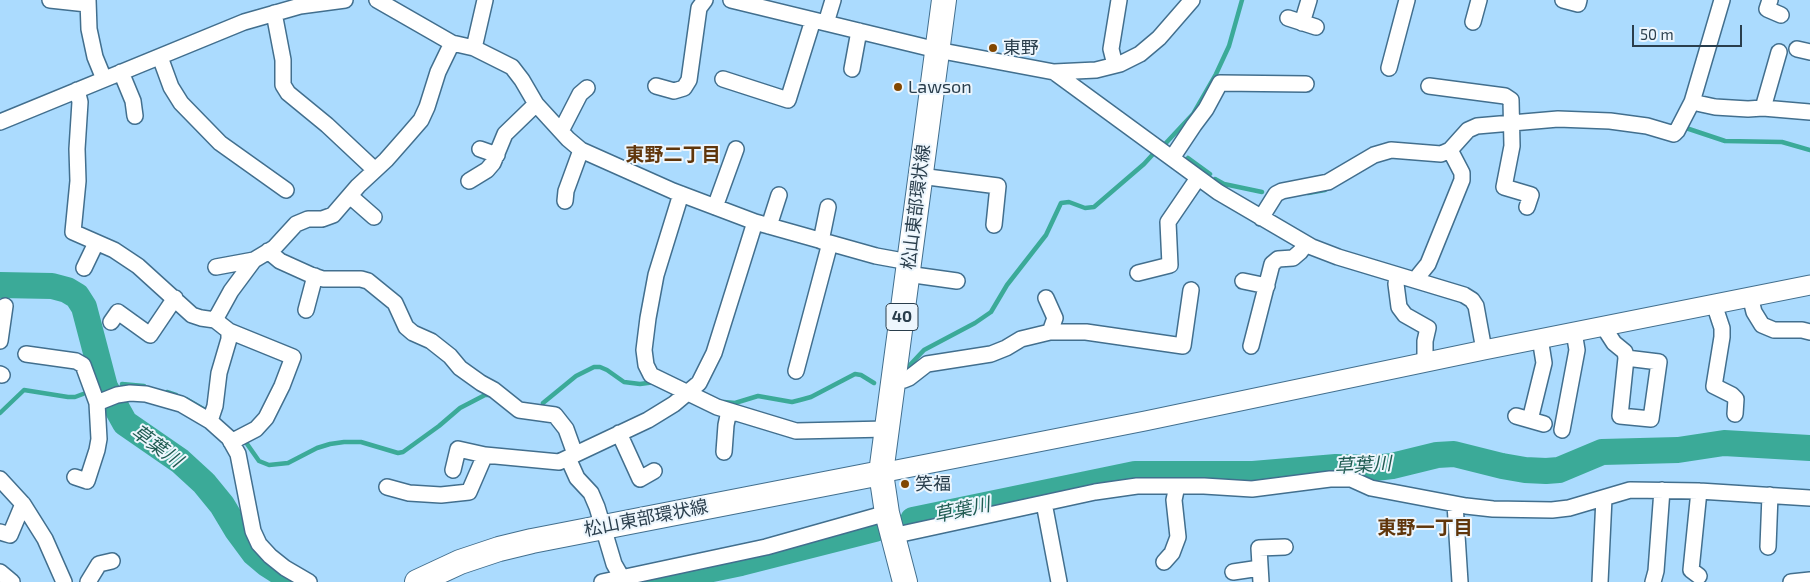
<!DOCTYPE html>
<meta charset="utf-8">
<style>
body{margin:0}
#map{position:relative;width:1810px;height:582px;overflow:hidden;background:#abdbfe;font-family:"Exo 2",sans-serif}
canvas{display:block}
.scale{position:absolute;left:1632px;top:25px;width:110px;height:22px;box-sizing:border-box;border:2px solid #2a3e4c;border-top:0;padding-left:6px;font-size:15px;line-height:18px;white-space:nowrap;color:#2a3e4c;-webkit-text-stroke:4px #edf6fd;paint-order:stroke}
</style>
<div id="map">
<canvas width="1810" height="582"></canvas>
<div class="scale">50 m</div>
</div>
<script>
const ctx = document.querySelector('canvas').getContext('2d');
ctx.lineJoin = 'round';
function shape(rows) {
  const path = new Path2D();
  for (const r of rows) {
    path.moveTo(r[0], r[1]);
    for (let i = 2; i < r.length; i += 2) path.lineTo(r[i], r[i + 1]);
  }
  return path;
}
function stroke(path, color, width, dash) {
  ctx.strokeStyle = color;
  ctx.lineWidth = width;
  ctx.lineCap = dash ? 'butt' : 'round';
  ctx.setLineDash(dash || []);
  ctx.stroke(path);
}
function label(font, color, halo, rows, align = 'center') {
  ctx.font = font + ' "Exo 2","Noto Sans JP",sans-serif';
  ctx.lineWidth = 4;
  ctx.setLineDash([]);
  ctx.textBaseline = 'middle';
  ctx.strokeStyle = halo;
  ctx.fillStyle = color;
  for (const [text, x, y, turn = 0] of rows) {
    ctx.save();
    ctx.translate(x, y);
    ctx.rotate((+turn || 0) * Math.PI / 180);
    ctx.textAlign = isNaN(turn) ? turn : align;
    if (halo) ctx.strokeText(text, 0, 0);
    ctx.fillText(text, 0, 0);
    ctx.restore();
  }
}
stroke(shape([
 [1686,128,1725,141,1782,142,1810,150],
 [1165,144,1193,114,1216,74,1229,46,1242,0],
 [1188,158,1210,174],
 [1215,179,1224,184,1262,192],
 [1308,193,1325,190],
 [908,367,924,350,975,323,991,312,1007,285,1046,235,1061,203,1069,202,1085,208,1094,207,1144,164,1155,152],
 [122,384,144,386],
 [98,388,111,386],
 [167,392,176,395],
 [186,399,205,410],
 [724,402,735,403,758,396,792,402,800,400,811,397,855,374,861,375,874,383],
 [543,403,576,376,594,367,600,367,607,370,624,382,640,384,655,382],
 [0,413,24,390,68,397,75,397,83,394],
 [245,441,259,461,269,465,288,463,317,448,330,444,344,442,361,442,398,453,403,452,439,426,460,408,485,395,490,395]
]), '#3baa98', 4.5);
stroke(shape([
 [0,285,52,286,67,290,77,296,84,307,105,387,125,423,180,461,204,483,222,505,237,530,254,553,267,564,295,582],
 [913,520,1135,474,1253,474,1336,467,1375,468,1392,466,1437,455,1454,454,1502,466,1525,470,1546,471,1559,470,1602,452,1678,450,1724,443,1810,448],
 [650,582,741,563,875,529]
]), '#3baa98', 26);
const minor = shape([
 [50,0,87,4],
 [88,0,89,29,95,57,104,79],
 [377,0,452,43,474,48,512,67,522,80,536,104,568,139,581,150,673,191,755,222,876,256,909,262],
 [731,0,937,50,1054,72,1096,70,1120,64,1140,54,1159,38,1192,0],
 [1563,0,1578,4,1579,0],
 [1770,0,1767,9,1781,15],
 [274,13,283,60,283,85,288,93,327,125,375,170],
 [1288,18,1316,27],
 [1473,22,1479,0],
 [826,23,833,0],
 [1302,23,1309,0],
 [474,48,485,0],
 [1797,49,1810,52],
 [160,57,171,87,181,103,220,143,286,190],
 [1115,65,1111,49,1119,0],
 [1389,68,1407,0],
 [852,69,859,31],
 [121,72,133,101,135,116],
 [1054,72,1218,192,1312,247,1338,257,1464,295,1472,300,1476,306,1484,350],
 [723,79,788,100,813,20],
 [656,86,674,91,684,88,689,80,699,8,705,0],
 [1429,86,1505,96,1511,100,1512,146,1504,187,1531,195,1527,207],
 [77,90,80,102,77,149,78,181,73,232,114,250,138,266,192,315,201,318,215,320,229,331,229,339,219,373,215,406,210,421],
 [1692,102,1715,107,1748,109,1763,108,1810,112],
 [1763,108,1779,52],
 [0,122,244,22,300,6,345,0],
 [561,131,580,94,587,88],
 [480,149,497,155],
 [1172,158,1194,125,1206,109,1220,83,1306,84],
 [920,176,998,186,994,225],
 [469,181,487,170,493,163,505,134,536,104],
 [681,194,656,275,648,318,644,350,646,365,651,375,717,407,796,431,887,429],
 [350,196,374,217],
 [565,201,566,191,581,150],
 [715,207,736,149],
 [1261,218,1276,194,1282,191,1328,182,1374,155,1391,150,1441,154,1450,150,1468,130,1477,126,1558,119,1610,121,1647,126,1674,134,1677,131,1692,102,1722,0],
 [769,226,779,195],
 [821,241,828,207],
 [268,251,280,261,311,275,323,279,361,279,368,281,395,303,406,327,413,333,431,341,450,356,460,368,481,383,494,390,519,410,555,415,566,429,575,454],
 [216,267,254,260],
 [84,268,96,243],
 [1138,273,1170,265,1168,222,1198,178],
 [907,274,957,281],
 [1397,275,1396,284,1399,307,1405,315,1428,328,1425,341,1425,362],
 [1415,280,1428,264,1462,180,1462,173,1450,150],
 [1243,281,1267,286],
 [1750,296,1754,312,1762,325,1774,330,1802,330,1810,332],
 [1046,298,1055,318,1050,332],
 [1714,304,1722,328,1722,337,1714,386,1732,395,1736,399,1735,414],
 [306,310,315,276],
 [215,320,231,291,254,260,274,248,296,224,308,219,322,219,333,215,358,186,386,160,408,135,421,120,427,107,438,72,452,43],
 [111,322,118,312,150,335,175,298],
 [1603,326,1614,343,1625,352,1626,358,1620,416,1651,419,1659,362,1626,358],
 [229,331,293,357,282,386,266,418,256,429,231,442],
 [0,341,5,306],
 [1251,346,1272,264,1278,259,1293,258,1300,252,1306,244],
 [26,354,76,361,83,365,97,403,99,439,97,450,87,481,75,477],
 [796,371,830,243],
 [0,374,2,375],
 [894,379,904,380,909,378,927,364,991,354,1006,348,1021,339,1050,332,1086,332,1183,346,1191,290],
 [97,403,117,395,130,393,146,394,181,404,210,421,229,438,238,454,253,531,259,544,270,556,285,568,309,582],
 [1516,416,1544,424],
 [1530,420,1544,363,1540,338],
 [1562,430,1577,350,1574,332],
 [619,433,640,479,654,471],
 [724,452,726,425,729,411],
 [568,458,577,478,591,493,597,507,614,564,622,578],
 [453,470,458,449,485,455],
 [0,479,23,504,45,539,64,582],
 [387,487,409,493,441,495,469,492,485,455,559,462,648,420,674,404,699,383,714,353,755,222],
 [1699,491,1691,570,1699,576],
 [1044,503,1059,582],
 [1455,504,1460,582],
 [0,532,10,535,23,504],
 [892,536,1095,492,1137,486,1204,486,1252,489,1330,479,1351,479,1371,488,1466,506,1493,509,1552,510,1569,508,1630,490,1699,491,1810,498],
 [1768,547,1770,495],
 [1164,562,1172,553,1178,537,1174,500,1177,486],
 [0,572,12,582],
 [1233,572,1260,568],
 [88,582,99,564,112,561],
 [602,582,766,547,887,513],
 [1261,582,1259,548,1285,547],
 [1600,582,1604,498],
 [1653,582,1656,571,1662,490],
 [1791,582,1810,580]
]);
const tertiary = shape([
 [881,473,1145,421,1484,350,1810,285]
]);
const primary = shape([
 [417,582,460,562,499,549,532,541,881,473],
 [905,582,887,513,881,473,944,0]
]);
stroke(minor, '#426f8e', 18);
stroke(tertiary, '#426f8e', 21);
stroke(primary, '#426f8e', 26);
stroke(minor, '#fff', 15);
stroke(tertiary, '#fff', 19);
stroke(primary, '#fff', 24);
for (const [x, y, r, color] of [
 [993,48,5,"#824700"],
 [898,87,5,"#824700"],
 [905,484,5,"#824700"]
]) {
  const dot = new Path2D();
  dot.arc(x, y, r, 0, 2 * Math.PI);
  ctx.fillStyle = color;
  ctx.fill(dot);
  stroke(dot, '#edf6fd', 2);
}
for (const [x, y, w] of [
 [902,317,32]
]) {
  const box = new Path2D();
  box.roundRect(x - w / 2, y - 13.5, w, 27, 4);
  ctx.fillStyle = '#edf6fd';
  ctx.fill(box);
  stroke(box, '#2a3e4c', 1);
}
label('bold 16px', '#2a3e4c', null, [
 ["40",902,317]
]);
label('18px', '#2a3e4c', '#edf6fd', [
 ["東野",1003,48],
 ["Lawson",908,87],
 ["笑福",915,484]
], 'left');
label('18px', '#2a3e4c', '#edf6fd', [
 ["松山東部環状線",916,207,-83],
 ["松山東部環状線",646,518,-11]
]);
label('bold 19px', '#60360b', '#edf6fd', [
 ["東野二丁目",673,155],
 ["東野一丁目",1425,528]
]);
label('italic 19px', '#1f5b51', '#edf6fd', [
 ["草葉川",157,446,36],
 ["草葉川",1363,465,-3],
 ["草葉川",962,510,-12]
]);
</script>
